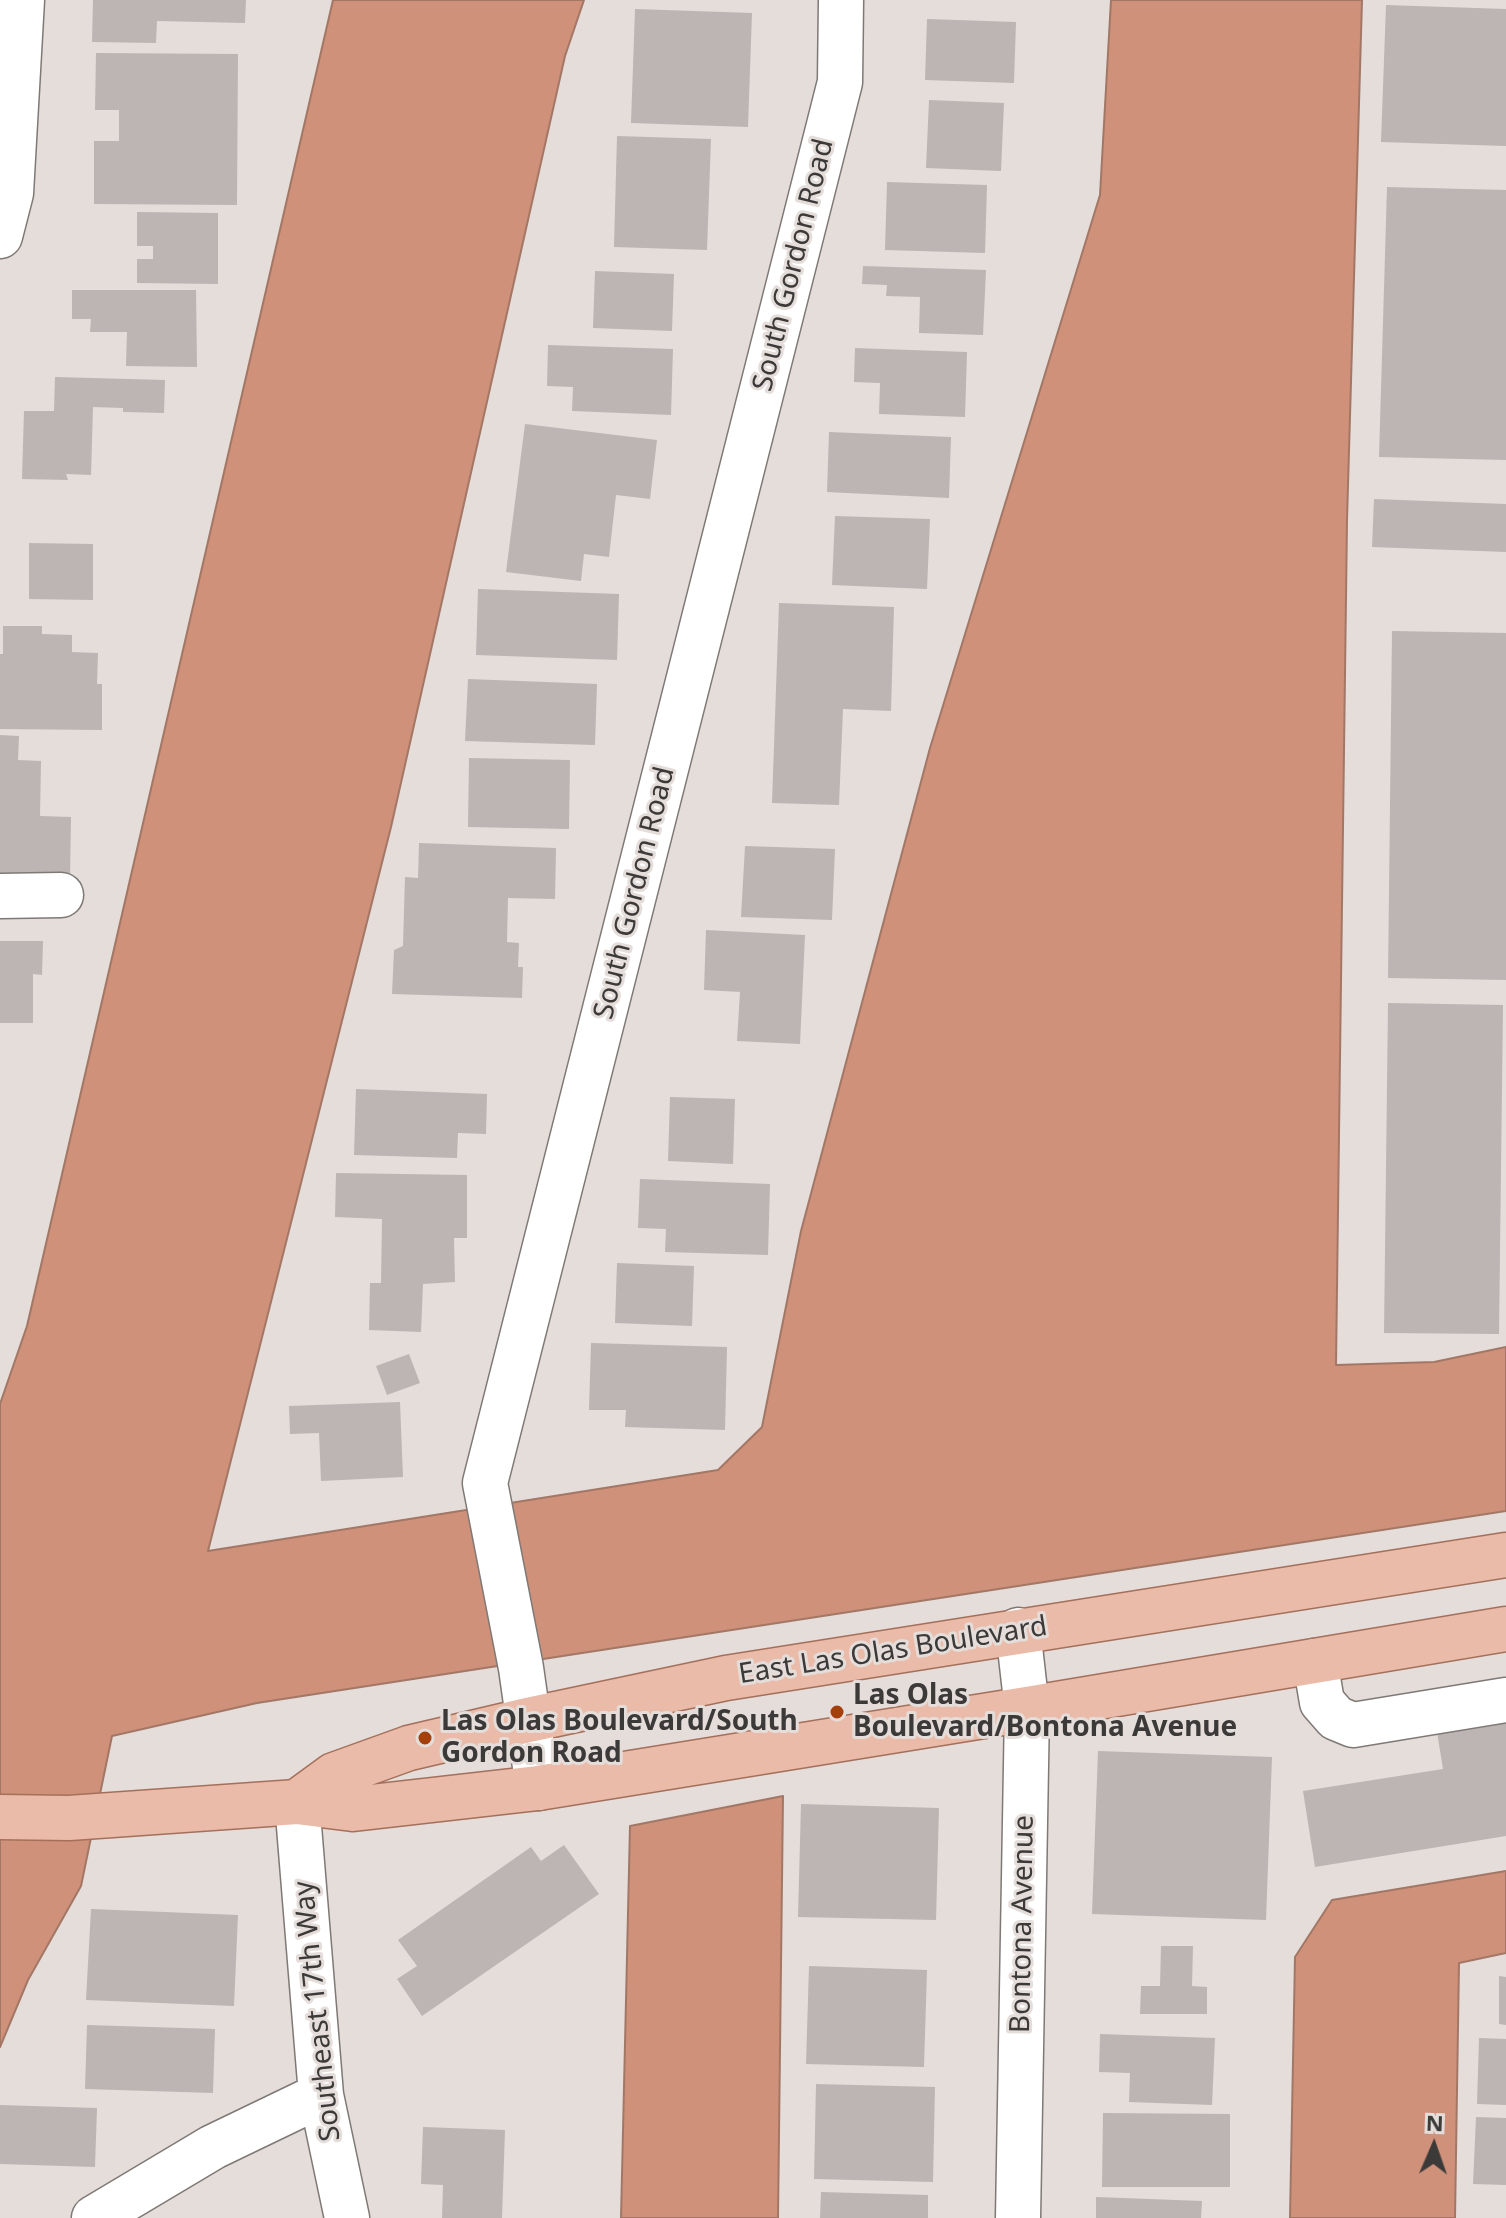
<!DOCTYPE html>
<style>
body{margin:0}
#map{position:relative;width:1506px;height:2218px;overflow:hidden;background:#e4ddda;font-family:"Noto Sans",sans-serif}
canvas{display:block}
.north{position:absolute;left:1394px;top:2106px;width:80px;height:80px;-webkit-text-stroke:6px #e4ddda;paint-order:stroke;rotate:2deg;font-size:22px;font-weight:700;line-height:32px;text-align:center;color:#3c3a39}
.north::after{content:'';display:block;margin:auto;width:28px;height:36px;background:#3c3a39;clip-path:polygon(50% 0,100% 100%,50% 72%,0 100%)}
</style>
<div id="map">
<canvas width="1506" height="2218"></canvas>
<div class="north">N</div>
</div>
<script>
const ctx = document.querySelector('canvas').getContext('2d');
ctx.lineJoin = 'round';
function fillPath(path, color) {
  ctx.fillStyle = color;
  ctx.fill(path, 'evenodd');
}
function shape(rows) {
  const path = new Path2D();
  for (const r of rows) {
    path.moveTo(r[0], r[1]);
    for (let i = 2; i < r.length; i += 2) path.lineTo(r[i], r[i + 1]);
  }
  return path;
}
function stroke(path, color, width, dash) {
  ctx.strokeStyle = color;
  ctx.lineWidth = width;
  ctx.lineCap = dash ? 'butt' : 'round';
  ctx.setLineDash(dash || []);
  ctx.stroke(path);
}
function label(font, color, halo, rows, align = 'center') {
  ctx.font = font + ' "Noto Sans",sans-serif';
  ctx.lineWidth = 6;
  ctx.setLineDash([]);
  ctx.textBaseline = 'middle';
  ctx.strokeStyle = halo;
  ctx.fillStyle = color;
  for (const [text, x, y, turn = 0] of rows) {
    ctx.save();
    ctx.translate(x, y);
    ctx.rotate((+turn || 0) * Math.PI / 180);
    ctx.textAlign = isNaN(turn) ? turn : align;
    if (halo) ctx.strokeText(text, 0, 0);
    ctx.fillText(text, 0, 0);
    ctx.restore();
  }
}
const water = shape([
 [333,0,584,0,565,56,391,827,208,1551,718,1470,762,1427,801,1231,930,748,1100,195,1111,0,1362,0,1347,520,1336,1365,1434,1362,1506,1347,1506,1511,257,1703,112,1736,81,1886,28,1980,0,2047,0,1404,27,1326,333,0],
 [783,1796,778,2218,621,2218,630,1826,783,1796],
 [1506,1871,1506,1953,1459,1963,1455,2218,1290,2218,1295,1957,1332,1900,1506,1871]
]);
fillPath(water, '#cf9179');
stroke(water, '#a37766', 2);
fillPath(shape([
 [93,0,246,0,245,23,157,21,156,43,92,42],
 [1386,5,1506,9,1506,146,1381,142],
 [635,9,752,13,748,127,631,123],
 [927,19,1016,22,1014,83,925,80],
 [96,53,238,54,237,205,94,204,94,141,119,141,119,110,95,110],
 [929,100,1004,103,1001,171,926,168],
 [617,136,711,139,707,250,614,247],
 [887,182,987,185,985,253,885,250],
 [1387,187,1506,190,1506,460,1379,457],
 [137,212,218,213,218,284,137,283,137,259,153,259,153,246,137,246],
 [863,266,986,270,983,335,919,333,920,297,886,296,887,285,862,284],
 [595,271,674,274,672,331,593,328],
 [72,290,196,290,197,367,126,366,127,332,90,332,91,319,72,319],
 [548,345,673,349,671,415,572,411,573,387,547,386],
 [855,348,967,352,965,417,879,414,880,383,854,382],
 [55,377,165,380,164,413,123,412,123,408,93,407,91,475,66,474,68,480,22,479,24,411,54,411],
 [525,424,657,440,650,499,616,495,609,557,584,554,581,581,506,572],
 [829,432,951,437,949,498,827,492],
 [1374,499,1506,504,1506,552,1372,547],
 [835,516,930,519,927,589,832,585],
 [29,543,93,544,93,600,29,599],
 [478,589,619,594,617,660,476,655],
 [779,603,894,607,891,711,843,709,839,805,772,803],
 [3,626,42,626,42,634,72,635,72,652,98,653,97,684,102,684,102,730,0,729,0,654,3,654],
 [1392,631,1506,633,1506,980,1388,978],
 [468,679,597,684,595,745,465,741],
 [0,735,19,736,18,760,41,761,40,816,71,817,70,878,0,877],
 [469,758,570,760,569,829,468,827],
 [419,843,556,848,555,899,508,898,507,942,519,943,518,967,523,967,522,998,392,994,394,950,403,946,405,877,418,878],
 [745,846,835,849,832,920,741,917],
 [706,930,805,935,800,1044,737,1041,740,992,704,990],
 [0,941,43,941,42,975,33,974,33,1023,0,1023],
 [1388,1003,1503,1005,1499,1334,1384,1333],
 [356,1089,487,1094,486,1134,458,1133,457,1158,354,1155],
 [670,1097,735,1099,733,1164,668,1161],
 [336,1173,467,1175,467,1238,454,1238,455,1282,423,1284,421,1332,369,1330,370,1283,381,1283,382,1219,335,1217],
 [640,1179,770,1184,768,1255,665,1252,666,1229,638,1228],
 [617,1263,694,1266,692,1326,615,1323],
 [591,1343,727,1347,725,1430,625,1427,626,1410,589,1410],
 [409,1354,420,1383,387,1395,376,1366],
 [400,1402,403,1477,321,1481,319,1433,290,1434,289,1406],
 [1506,1714,1506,1836,1315,1867,1303,1791,1443,1769,1436,1726],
 [1098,1751,1272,1757,1266,1920,1092,1914],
 [801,1804,939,1808,936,1920,798,1917],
 [564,1845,599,1894,422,2016,397,1979,417,1966,398,1940,531,1847,541,1861],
 [91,1909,238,1915,234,2006,86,2000],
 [1161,1946,1193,1946,1192,1986,1207,1987,1207,2014,1140,2014,1141,1986,1160,1986],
 [809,1966,927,1970,924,2067,806,2064],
 [1499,1976,1506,1977,1506,2025,1499,2024],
 [87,2025,215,2029,213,2093,85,2089],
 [1100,2034,1215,2038,1212,2105,1129,2102,1130,2073,1099,2072],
 [1479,2038,1506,2039,1506,2105,1477,2104],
 [816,2084,935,2087,933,2182,814,2179],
 [0,2105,97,2108,95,2167,0,2164],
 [1103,2113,1230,2114,1230,2187,1102,2187],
 [1476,2117,1506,2118,1506,2185,1473,2184],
 [423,2127,505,2130,502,2218,442,2218,443,2185,421,2184],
 [821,2192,928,2195,928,2218,820,2218],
 [1096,2197,1202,2201,1201,2218,1096,2218]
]), '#bcb5b3');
const minor = shape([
 [0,236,11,193,22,0],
 [0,896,61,895],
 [1018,1630,1027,1709,1018,2218],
 [1315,1661,1322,1702,1336,1718,1353,1725,1506,1700],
 [538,1788,521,1668,485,1483,840,82,841,0],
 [297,1802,321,2095,347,2218],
 [94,2218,213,2147,321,2095]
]);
const major = shape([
 [297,1802,334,1775,409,1748,528,1720,726,1678,1506,1555],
 [0,1817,69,1818,297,1802,353,1809,538,1788,1027,1709,1506,1629]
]);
stroke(minor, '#7f7976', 47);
stroke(major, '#a4705b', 47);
stroke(minor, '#fff', 44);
stroke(major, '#eabba8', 44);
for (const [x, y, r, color] of [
 [837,1712,8,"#a4400c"],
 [425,1738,8,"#a4400c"]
]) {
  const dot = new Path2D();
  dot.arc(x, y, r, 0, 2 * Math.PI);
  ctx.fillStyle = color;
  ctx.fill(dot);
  stroke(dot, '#e4ddda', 3);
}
label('28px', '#3c3a39', '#e4ddda', [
 ["South Gordon Road",794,265,-76],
 ["South Gordon Road",635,893,-76],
 ["East Las Olas Boulevard",893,1651,-9],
 ["Bontona Avenue",1023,1924,-89],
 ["Southeast 17th Way",318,2011,-96]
]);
label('bold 28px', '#3c3a39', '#e4ddda', [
 ["Las Olas",853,1696],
 ["Boulevard/Bontona Avenue",853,1728],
 ["Las Olas Boulevard/South",441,1722],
 ["Gordon Road",441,1754]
], 'left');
</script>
